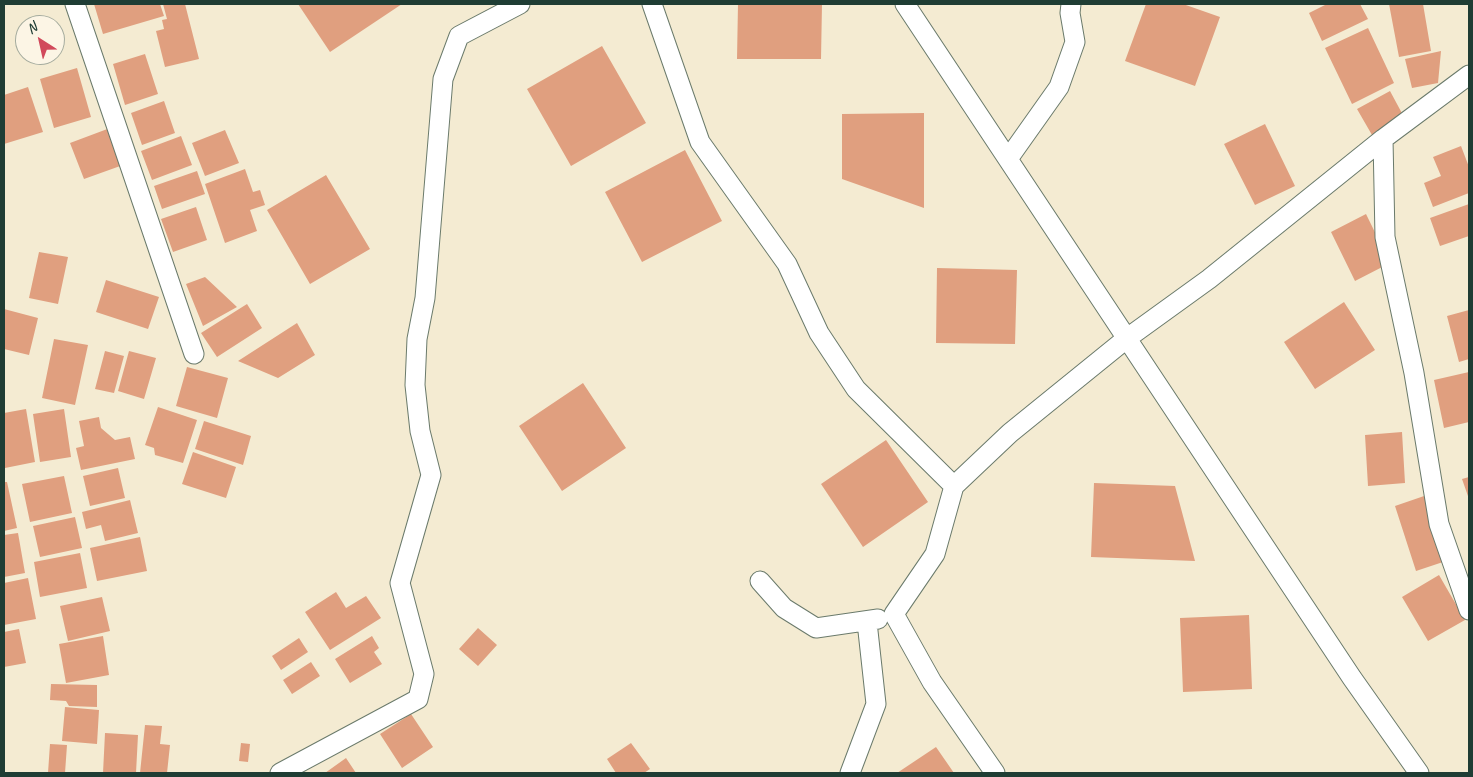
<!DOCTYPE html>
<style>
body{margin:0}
#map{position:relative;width:1473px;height:777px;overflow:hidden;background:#f4ebd2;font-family:Caveat,sans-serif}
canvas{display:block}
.frame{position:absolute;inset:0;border:5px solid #1f3d34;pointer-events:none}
.north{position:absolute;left:15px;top:15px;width:50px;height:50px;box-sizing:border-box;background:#fcf5e5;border:1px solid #a4ab9e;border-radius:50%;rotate:325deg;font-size:14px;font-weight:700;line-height:20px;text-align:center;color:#1f3d34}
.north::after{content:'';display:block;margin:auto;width:18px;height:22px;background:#d1495b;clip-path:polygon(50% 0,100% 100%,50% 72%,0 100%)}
</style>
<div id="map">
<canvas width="1473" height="777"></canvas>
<div class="frame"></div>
<div class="north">N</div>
</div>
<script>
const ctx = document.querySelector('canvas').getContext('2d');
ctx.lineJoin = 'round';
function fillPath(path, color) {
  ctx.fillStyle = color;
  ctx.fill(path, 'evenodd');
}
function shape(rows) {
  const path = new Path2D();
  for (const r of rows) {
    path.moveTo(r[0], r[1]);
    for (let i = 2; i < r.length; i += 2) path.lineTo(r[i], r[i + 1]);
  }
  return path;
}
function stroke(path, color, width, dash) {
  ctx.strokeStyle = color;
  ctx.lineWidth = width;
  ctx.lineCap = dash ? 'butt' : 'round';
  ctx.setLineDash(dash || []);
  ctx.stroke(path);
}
fillPath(shape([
 [94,4,160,4,164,16,103,34],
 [163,4,185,4,199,59,165,67,156,31,164,29,162,20,167,19],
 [298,4,402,4,330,52],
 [738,4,822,4,821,59,737,59],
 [1146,4,1183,4,1220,17,1195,86,1125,61],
 [1327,4,1360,4,1368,19,1322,41,1309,13],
 [1389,4,1423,4,1431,51,1399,57],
 [1368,28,1394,83,1352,104,1325,48],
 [602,46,646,123,571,166,527,89],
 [1441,51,1438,83,1412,88,1405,59],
 [145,54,158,94,125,105,113,64],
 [77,68,91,117,54,128,40,79],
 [28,87,43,132,4,144,4,95],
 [1390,91,1404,117,1372,135,1357,109],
 [164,101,175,133,142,145,131,113],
 [924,113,924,208,842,179,842,114],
 [1265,124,1295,186,1255,205,1224,144],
 [110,128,123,165,84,179,70,143],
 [225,130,239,163,205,176,192,143],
 [181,136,192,165,152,180,141,151],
 [1461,146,1469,167,1469,193,1433,207,1424,183,1441,176,1433,157],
 [685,150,722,221,642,262,605,192],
 [245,169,253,192,260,190,265,205,250,210,257,231,225,243,205,184],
 [197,171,205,194,162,209,154,186],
 [326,175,370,249,310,284,267,210],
 [1469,204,1469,236,1440,246,1430,218],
 [196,207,207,240,173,252,161,219],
 [1366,214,1390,263,1355,281,1331,232],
 [39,252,68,257,58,304,29,298],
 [937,268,1017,270,1015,344,936,343],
 [205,277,237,307,203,326,186,284],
 [106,280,159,297,148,329,96,312],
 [1344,302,1375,350,1315,389,1284,342],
 [247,304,262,328,217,357,201,333],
 [4,309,38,318,29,355,4,349],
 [1469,310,1469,359,1459,362,1447,316],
 [297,323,315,355,278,378,238,361],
 [54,339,88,345,75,405,42,398],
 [105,351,124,356,114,393,95,389],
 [129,351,156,358,144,399,118,391],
 [187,367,228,378,217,418,176,406],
 [1469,372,1469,422,1444,428,1434,380],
 [583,383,626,448,562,491,519,426],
 [158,407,197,420,183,463,155,455,154,448,145,445],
 [26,409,35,462,5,468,4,413],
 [64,409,71,457,40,462,33,414],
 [99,417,101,428,115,440,130,437,135,459,81,470,76,448,84,446,79,421],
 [204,421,251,436,243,465,195,449],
 [1402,432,1405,483,1368,486,1365,435],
 [886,440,928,502,863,547,821,484],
 [193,452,236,467,226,498,182,484],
 [118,468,125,498,90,506,83,476],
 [64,476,72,513,30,522,22,484],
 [1469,477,1469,499,1462,479],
 [4,482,7,482,17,528,4,531],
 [1094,483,1175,486,1195,561,1091,557],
 [1427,495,1449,560,1416,571,1395,506],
 [130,500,138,533,105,541,101,525,86,529,82,512],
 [75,517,82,548,40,557,33,526],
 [18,533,25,573,4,577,4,535],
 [140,537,147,571,97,581,90,548],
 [80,553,87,588,40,597,34,562],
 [1439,575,1465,620,1428,641,1402,597],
 [28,578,36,619,4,625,4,583],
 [336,592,346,608,366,596,381,618,330,650,305,612],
 [102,597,110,631,68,641,60,606],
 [1249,615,1252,689,1183,692,1180,618],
 [478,628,497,645,478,666,459,649],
 [19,629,26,663,4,667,4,632],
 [103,636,109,675,66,683,59,644],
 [372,636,379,648,374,652,382,664,350,683,335,659],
 [299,638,308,652,281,670,272,656],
 [311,662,320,676,292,694,283,680],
 [51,684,97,685,97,707,69,706,66,701,50,700],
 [65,707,99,710,97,744,62,741],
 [411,714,433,747,402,768,380,734],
 [145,725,162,726,160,744,170,745,167,773,140,773],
 [105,733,138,735,136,773,103,773],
 [241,743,250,744,248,762,239,761],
 [631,743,650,769,644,773,616,773,607,759],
 [50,744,67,745,65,773,48,773],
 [936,747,954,773,897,773],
 [346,758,356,773,325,773]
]), '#e09f7f');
const minor = shape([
 [75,4,194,354],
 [652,4,700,142,787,264,819,333,856,389,954,486],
 [905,4,1352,678,1419,773],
 [1469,75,1383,139,1385,237,1414,373,1439,524,1469,610],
 [1008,159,1059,87,1075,42,1070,13,1071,4],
 [760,581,784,608,816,628,878,619],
 [280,773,418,699,424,674,400,583,431,475,420,431,415,385,417,339,425,298,443,79,459,36,520,4],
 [850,773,876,704,867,622],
 [995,773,932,682,894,614,935,554,954,486,1010,433,1126,339,1209,279,1383,139]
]);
stroke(minor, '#6a7a6b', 21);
stroke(minor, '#fff', 19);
</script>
